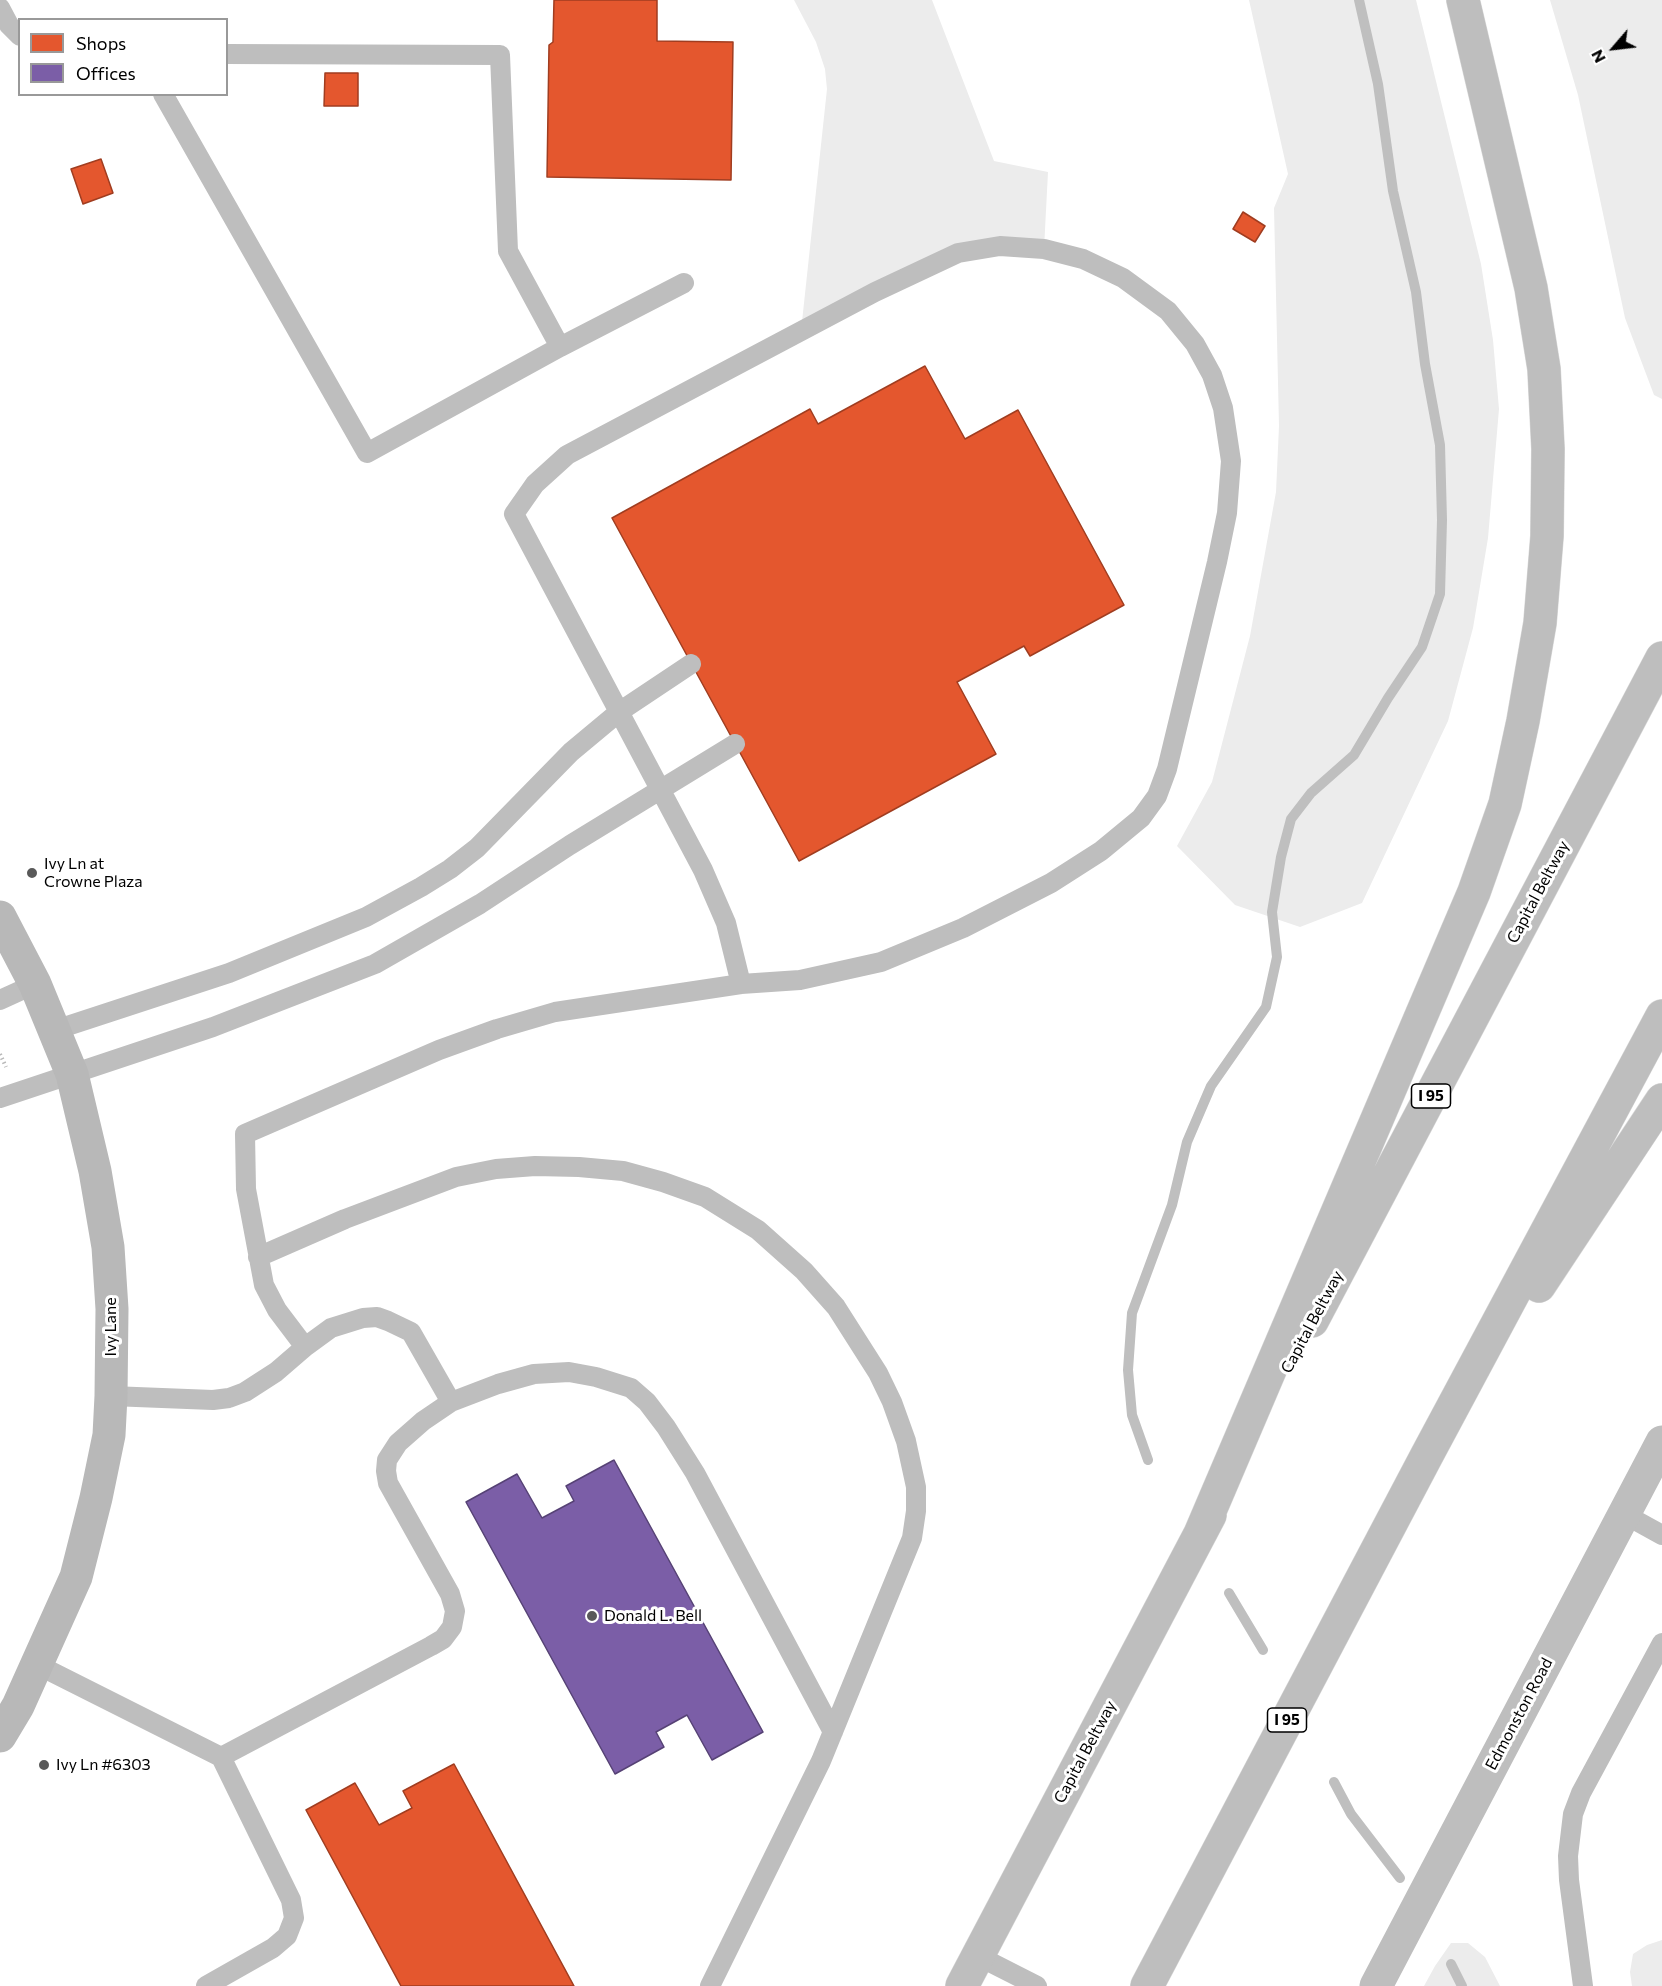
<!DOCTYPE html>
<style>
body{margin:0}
#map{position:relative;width:1662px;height:1986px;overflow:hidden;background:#fff;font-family:Commissioner,sans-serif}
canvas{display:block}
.legend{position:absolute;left:18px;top:18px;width:210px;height:78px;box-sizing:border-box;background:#fff;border:2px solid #999;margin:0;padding:8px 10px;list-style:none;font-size:18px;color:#000}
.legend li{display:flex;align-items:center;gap:12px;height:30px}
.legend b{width:30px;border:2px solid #999}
.north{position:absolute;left:1584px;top:18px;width:60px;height:60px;-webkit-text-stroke:4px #fff;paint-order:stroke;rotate:242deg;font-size:16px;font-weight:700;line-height:24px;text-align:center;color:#000}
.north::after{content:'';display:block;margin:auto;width:21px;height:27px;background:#000;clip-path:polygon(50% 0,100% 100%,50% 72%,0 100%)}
</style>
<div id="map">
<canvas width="1662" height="1986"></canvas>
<ul class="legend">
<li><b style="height:16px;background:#e4572e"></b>Shops</li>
<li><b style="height:16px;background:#7b5ea7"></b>Offices</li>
</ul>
<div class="north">N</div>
</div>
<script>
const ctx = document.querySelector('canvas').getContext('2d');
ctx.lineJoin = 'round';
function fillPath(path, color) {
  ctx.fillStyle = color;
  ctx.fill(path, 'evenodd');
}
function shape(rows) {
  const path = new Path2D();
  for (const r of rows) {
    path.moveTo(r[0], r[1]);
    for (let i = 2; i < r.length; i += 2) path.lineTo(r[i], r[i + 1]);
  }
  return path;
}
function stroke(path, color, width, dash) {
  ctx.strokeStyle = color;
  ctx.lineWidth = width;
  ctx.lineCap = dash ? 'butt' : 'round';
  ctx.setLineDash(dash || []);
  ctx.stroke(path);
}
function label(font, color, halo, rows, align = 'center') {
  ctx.font = font + ' Commissioner,sans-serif';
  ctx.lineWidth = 6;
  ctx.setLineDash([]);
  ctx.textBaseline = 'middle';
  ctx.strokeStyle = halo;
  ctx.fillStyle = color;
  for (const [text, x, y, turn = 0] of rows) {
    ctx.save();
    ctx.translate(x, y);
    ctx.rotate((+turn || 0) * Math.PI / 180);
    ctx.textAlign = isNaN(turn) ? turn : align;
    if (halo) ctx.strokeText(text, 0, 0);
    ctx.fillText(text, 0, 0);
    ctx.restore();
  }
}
fillPath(shape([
 [794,0,932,0,994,161,1048,172,1044,249,958,253,801,331,827,89,825,69,816,42],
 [1249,0,1416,0,1481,264,1493,340,1499,409,1488,538,1473,628,1448,721,1362,903,1300,927,1235,905,1177,846,1212,782,1250,636,1276,492,1279,426,1274,208,1288,174],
 [1550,0,1662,0,1662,399,1654,395,1625,318,1578,95],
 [1662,1940,1662,1986,1632,1986,1630,1972,1633,1954,1647,1945],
 [1451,1943,1468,1943,1485,1957,1500,1986,1424,1986,1435,1966]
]), '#ececec');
const shops = shape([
 [554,0,657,0,657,41,733,42,731,180,547,177,549,45,553,42,554,0],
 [325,73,358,73,358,106,324,106,325,73],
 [101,159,113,193,83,204,71,169,101,159],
 [1243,212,1265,226,1255,242,1233,229,1243,212],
 [925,366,965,439,1018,410,1124,605,1030,656,1024,646,957,682,996,754,799,861,612,518,810,409,818,424,925,366],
 [454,1764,574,1986,401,1986,306,1810,355,1783,379,1825,412,1808,403,1791,454,1764]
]);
fillPath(shops, '#e4572e');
stroke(shops, '#a03d20', 1.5);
const offices = shape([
 [614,1460,763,1732,712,1760,687,1715,656,1732,664,1747,615,1774,466,1502,517,1474,542,1518,574,1501,566,1486,614,1460]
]);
fillPath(offices, '#7b5ea7');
stroke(offices, '#564275', 1.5);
stroke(shape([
 [1148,1460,1132,1415,1128,1370,1132,1313,1172,1205,1187,1142,1211,1086,1266,1007,1277,957,1272,912,1281,857,1291,819,1311,793,1354,755,1388,698,1422,647,1440,594,1442,520,1440,445,1425,364,1416,292,1393,191,1378,84,1359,0],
 [1229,1593,1263,1650],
 [1334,1782,1351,1814,1400,1878],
 [1451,1964,1462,1986]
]), '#bfbfbf', 10);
const highway = shape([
 [1539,1286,1662,1100],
 [1312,1321,1662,658],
 [1200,1534,1474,892,1505,804,1523,721,1540,623,1547,536,1548,449,1544,369,1531,288,1463,0],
 [962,1986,1210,1515],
 [1147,1986,1427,1455,1662,1016]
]);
stroke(highway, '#dbdbdb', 34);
stroke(shape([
 [0,1054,6,1067]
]), '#b9b9b9', 4, [1.5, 3]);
stroke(shape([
 [0,8,9,25,20,36],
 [163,94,367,453,560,347,508,251,500,55,226,54],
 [560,347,684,283],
 [0,1000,35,984],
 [55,1030,229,973,366,917,421,887,450,869,477,848,571,752,619,712,691,664],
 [0,1098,213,1027,375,964,480,904,570,845,735,744],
 [258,1257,345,1219,456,1177,496,1169,535,1166,579,1167,623,1171,663,1182,705,1197,758,1230,804,1271,836,1307,878,1373,892,1402,906,1441,916,1487,916,1511,912,1538,821,1761,710,1986],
 [305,1347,277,1310,264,1285,246,1189,245,1134,439,1050,497,1029,555,1012,741,984,800,980,881,962,963,928,1051,883,1101,851,1141,818,1157,796,1167,769,1217,562,1227,513,1231,461,1223,408,1212,375,1195,344,1168,311,1123,278,1083,259,1044,249,1000,246,958,253,875,292,567,455,535,484,514,514,703,870,726,923,741,984],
 [111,1396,213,1400,229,1398,245,1392,276,1372,305,1347,331,1328,363,1318,377,1317,388,1321,411,1332,451,1402,423,1421,398,1443,387,1460,386,1471,388,1483,450,1594,455,1611,452,1627,443,1639,431,1646,221,1757],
 [451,1402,498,1384,534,1374,569,1372,596,1377,631,1388,647,1402,666,1427,695,1473,833,1732],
 [1624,1514,1662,1535],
 [36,1664,221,1757,291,1900,294,1918,287,1936,273,1948,206,1986],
 [978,1956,1037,1986],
 [1583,1986,1569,1880,1568,1856,1573,1814,1581,1793,1662,1643]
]), '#bebebe', 20);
stroke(shape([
 [1376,1986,1662,1442]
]), '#bebebe', 33);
stroke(shape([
 [0,917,35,984,72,1074,95,1171,108,1247,112,1309,111,1396,109,1435,96,1498,76,1577,18,1706,0,1736]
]), '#b8b8b8', 33);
stroke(highway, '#bebebe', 33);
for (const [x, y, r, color] of [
 [32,873,6,"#595959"],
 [592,1616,6,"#595959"],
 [44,1765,6,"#595959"]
]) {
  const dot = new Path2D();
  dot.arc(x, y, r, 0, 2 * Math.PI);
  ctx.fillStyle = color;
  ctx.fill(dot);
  stroke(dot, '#fff', 2);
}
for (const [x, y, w] of [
 [1431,1096,39],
 [1287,1720,39]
]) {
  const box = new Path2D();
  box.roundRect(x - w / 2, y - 12, w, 24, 4.5);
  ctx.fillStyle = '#fff';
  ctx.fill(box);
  stroke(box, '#000', 1.5);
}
label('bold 15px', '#000', null, [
 ["I 95",1431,1096],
 ["I 95",1287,1720]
]);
label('16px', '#000', '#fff', [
 ["Ivy Ln at",44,864],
 ["Crowne Plaza",44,882],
 ["Donald L. Bell",604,1616],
 ["Ivy Ln #6303",56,1765]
], 'left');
label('16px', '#000', '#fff', [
 ["Capital Beltway",1538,892,-62],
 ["Capital Beltway",1312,1322,-62],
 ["Ivy Lane",111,1327,-90],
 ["Edmonston Road",1519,1714,-62],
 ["Capital Beltway",1085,1752,-62]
]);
</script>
